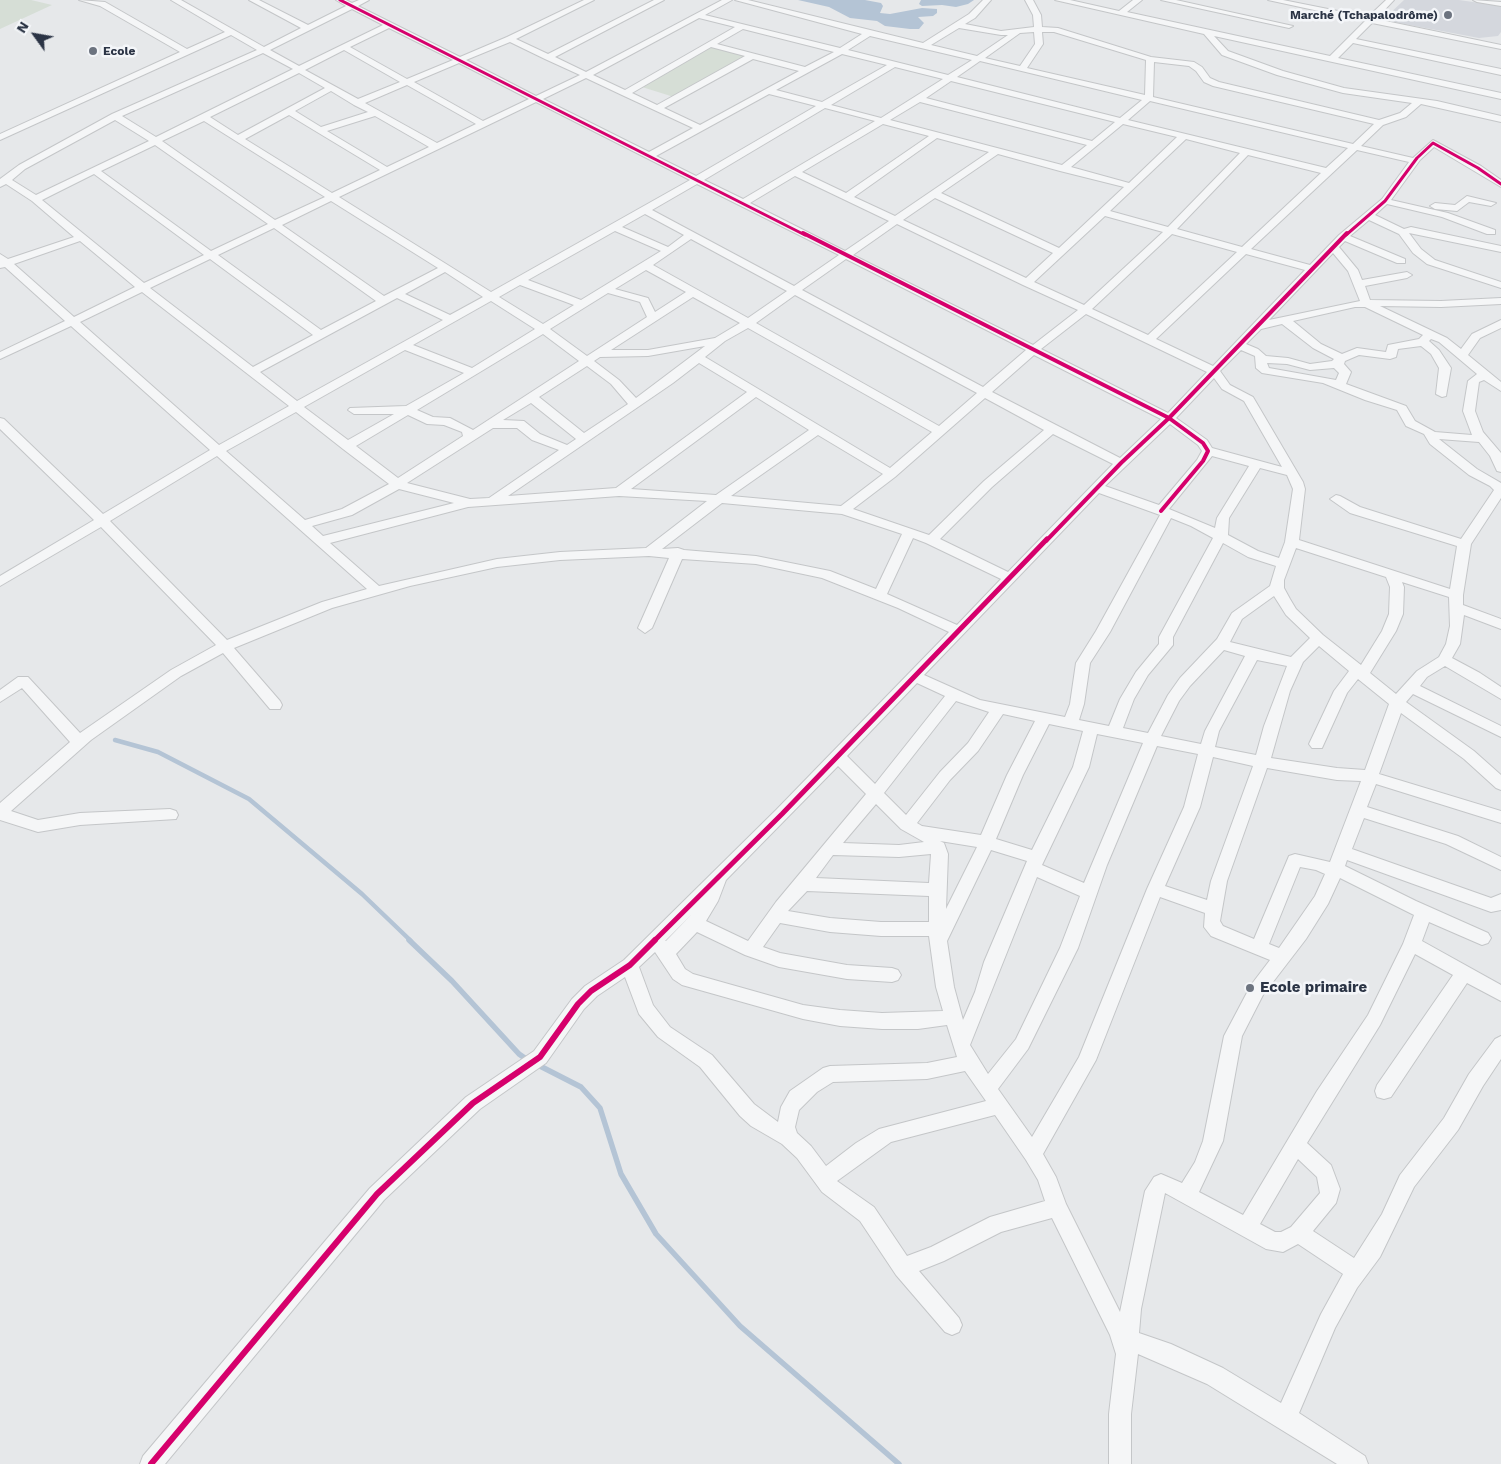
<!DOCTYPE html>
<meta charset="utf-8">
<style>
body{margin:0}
#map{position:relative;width:1501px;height:1464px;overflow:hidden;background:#e6e8ea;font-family:"Work Sans",sans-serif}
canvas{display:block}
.north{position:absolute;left:10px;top:10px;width:50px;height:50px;-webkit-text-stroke:4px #f4f6f9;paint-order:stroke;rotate:302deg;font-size:14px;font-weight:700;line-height:20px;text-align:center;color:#2b3445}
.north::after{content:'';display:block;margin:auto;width:18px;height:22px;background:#2b3445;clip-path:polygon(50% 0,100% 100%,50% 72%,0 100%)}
</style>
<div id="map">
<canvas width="1501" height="1464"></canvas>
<div class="north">N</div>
</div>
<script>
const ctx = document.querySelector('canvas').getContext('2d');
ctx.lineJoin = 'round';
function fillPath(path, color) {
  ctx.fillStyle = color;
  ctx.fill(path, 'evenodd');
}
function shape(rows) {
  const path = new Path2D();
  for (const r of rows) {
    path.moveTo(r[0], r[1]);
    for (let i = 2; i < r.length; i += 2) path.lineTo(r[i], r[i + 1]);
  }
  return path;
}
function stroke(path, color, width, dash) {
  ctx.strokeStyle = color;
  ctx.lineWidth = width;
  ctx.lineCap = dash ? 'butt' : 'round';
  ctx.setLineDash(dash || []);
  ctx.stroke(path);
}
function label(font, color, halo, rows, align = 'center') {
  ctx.font = font + ' "Work Sans",sans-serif';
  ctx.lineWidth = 5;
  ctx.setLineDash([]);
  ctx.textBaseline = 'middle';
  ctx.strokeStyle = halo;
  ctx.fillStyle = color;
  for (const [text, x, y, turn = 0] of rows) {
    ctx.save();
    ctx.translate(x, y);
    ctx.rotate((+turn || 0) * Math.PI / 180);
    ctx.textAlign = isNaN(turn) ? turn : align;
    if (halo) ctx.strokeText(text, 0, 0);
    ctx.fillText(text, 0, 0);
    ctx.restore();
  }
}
fillPath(shape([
 [1404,0,1459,0,1501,6,1501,32,1498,36,1479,38,1383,20]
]), '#d4d7dd');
fillPath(shape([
 [0,0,31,0,52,5,0,29],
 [712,46,754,57,677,98,642,87]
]), '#d6ded6');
fillPath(shape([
 [798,0,865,0,881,3,883,6,880,13,890,14,922,8,937,9,937,13,933,16,918,17,924,23,919,29,910,29,885,26,877,21,850,18,829,7],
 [921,0,974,0,968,4,956,7,942,5,922,6,919,4]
]), '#b4c4d5');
stroke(shape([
 [115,740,158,752,249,799,362,894,411,941]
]), '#b4c4d5', 4.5);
stroke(shape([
 [409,940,452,981,519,1054,529,1061],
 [536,1064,581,1087,600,1108,621,1174,656,1234,740,1326,899,1464]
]), '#b4c4d5', 5.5);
const minor = shape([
 [79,0,105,2,187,49,225,32,171,0,181,0,264,47,301,28,249,0,259,0,308,25,346,6,336,0,346,0,352,3,359,0,369,0,358,6,460,57,507,37,584,0,594,0,516,39,548,54,654,0,664,0,555,57,586,72,722,0,732,0,705,15,840,48,862,34,735,0,748,0,923,43,969,14,983,0,991,0,975,18,965,24,1001,31,1034,27,1033,15,1025,0,1033,0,1041,15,1042,27,1058,28,1151,57,1194,62,1202,67,1210,78,1219,82,1379,120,1400,113,1412,103,1343,93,1277,75,1222,55,1204,34,1055,0,1070,0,1119,11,1133,0,1142,0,1127,12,1330,56,1365,21,1268,0,1283,0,1368,17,1386,0,1394,0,1376,19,1501,45,1501,49,1372,23,1356,39,1501,69,1501,75,1353,43,1338,58,1501,93,1501,99,1214,36,1228,51,1283,71,1344,88,1437,101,1501,116,1501,122,1421,104,1406,117,1383,125,1361,146,1413,158,1433,140,1481,166,1501,180,1501,187,1434,147,1420,160,1391,200,1448,213,1495,230,1495,234,1487,234,1442,217,1387,204,1375,215,1404,229,1411,227,1501,246,1501,252,1409,233,1421,249,1435,260,1501,282,1501,288,1427,264,1413,253,1399,234,1369,220,1350,236,1405,259,1405,263,1397,263,1345,241,1339,247,1358,270,1362,280,1407,272,1412,275,1407,278,1365,286,1370,300,1441,301,1501,298,1501,304,1441,307,1380,306,1447,338,1461,349,1472,334,1501,320,1501,328,1480,338,1468,355,1501,382,1501,391,1484,380,1479,382,1475,411,1483,432,1501,453,1501,472,1497,471,1490,456,1479,442,1439,439,1477,469,1501,483,1501,498,1471,544,1463,595,1463,605,1501,619,1501,629,1464,615,1460,644,1452,658,1480,673,1501,687,1501,699,1445,666,1427,677,1420,686,1501,726,1501,737,1413,694,1406,702,1474,751,1501,775,1501,790,1496,788,1464,759,1401,713,1379,774,1501,811,1501,823,1376,784,1367,807,1458,836,1501,857,1501,870,1446,844,1364,818,1352,849,1491,898,1501,894,1501,910,1491,912,1347,860,1345,866,1416,901,1488,933,1491,938,1488,943,1482,945,1429,922,1422,941,1501,985,1501,1001,1467,983,1391,1097,1384,1099,1377,1097,1375,1091,1377,1085,1453,975,1415,954,1380,1025,1307,1143,1331,1165,1340,1189,1336,1203,1313,1231,1354,1258,1382,1214,1400,1175,1444,1118,1469,1074,1495,1039,1501,1036,1501,1059,1483,1086,1458,1130,1414,1187,1380,1257,1357,1288,1335,1328,1299,1413,1365,1456,1368,1464,1337,1464,1207,1384,1138,1354,1131,1414,1131,1464,1109,1464,1109,1414,1116,1354,1110,1335,1052,1218,1001,1232,944,1261,919,1271,959,1318,962,1325,959,1332,952,1335,945,1332,896,1275,860,1221,822,1192,797,1158,782,1144,751,1126,740,1116,700,1067,658,1037,639,1014,625,977,597,996,584,1009,546,1063,480,1109,384,1200,165,1464,140,1464,143,1456,370,1188,466,1097,534,1051,572,999,585,986,624,960,776,810,949,632,898,608,822,578,756,564,682,559,652,628,645,633,638,628,669,558,649,556,560,560,497,567,410,586,332,608,234,648,280,701,282,705,280,709,270,709,223,653,181,676,91,740,11,811,38,820,80,813,170,809,176,811,178,815,176,819,80,825,38,832,0,820,0,803,70,742,22,688,0,702,0,690,18,677,28,677,80,733,171,670,216,645,101,527,0,586,0,576,94,520,0,429,0,418,4,419,103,514,210,450,71,326,0,359,0,352,65,321,5,267,0,268,0,254,8,259,74,237,32,201,6,184,0,187,0,179,19,165,112,114,257,50,231,35,0,140,0,134,180,52,100,6,79,0],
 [352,9,383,25,299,66,270,50,352,9],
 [699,18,735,27,625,90,593,75,699,18],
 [389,28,453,60,407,79,350,47,389,28],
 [959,28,1001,35,1008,35,977,56,931,45,959,28],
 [743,29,834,52,805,67,717,44,743,29],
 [1034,32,1035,44,1020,66,985,58,1020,33,1034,32],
 [1042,32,1054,32,1146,60,1145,95,1027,68,1043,44,1042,32],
 [870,36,972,60,948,75,848,50,870,36],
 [510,42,545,59,580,75,536,96,466,60,510,42],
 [711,47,745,56,657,105,632,93,711,47],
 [344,50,400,82,358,99,305,70,344,50],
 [263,53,293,69,156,137,122,116,263,53],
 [842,54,887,65,822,102,776,90,842,54],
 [753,59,799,71,700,125,664,108,753,59],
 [980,61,1142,100,1120,118,957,77,980,61],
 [1154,62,1189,66,1196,71,1204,82,1213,86,1374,124,1353,144,1153,97,1154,62],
 [459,63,529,99,483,121,414,82,459,63],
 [895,67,943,79,881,118,831,105,895,67],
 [299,73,325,88,238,135,210,117,299,73],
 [586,78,622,95,693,128,649,152,543,99,586,78],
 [951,81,1115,122,1092,141,926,98,951,81],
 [407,85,476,124,437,143,365,103,407,85],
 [331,91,354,105,368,112,321,127,295,111,331,91],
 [769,94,816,106,696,176,656,156,769,94],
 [1150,101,1348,148,1326,168,1128,120,1150,101],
 [536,102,690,180,491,292,339,197,536,102],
 [920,102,1087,145,1062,165,890,120,920,102],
 [825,108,875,121,743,199,704,180,825,108],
 [289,115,317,132,380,170,332,193,245,139,289,115],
 [375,116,429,147,387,167,327,131,375,116],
 [115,120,149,141,36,195,12,180,25,169,115,120],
 [204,121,325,197,275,220,162,141,204,121],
 [883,124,929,136,846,193,802,172,883,124],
 [1123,124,1177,137,1129,183,1071,167,1123,124],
 [937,138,989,152,895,216,854,197,937,138],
 [1186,139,1240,153,1168,227,1110,211,1186,139],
 [155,145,268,224,211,251,101,171,155,145],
 [1357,150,1409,162,1382,199,1339,235,1310,265,1251,249,1357,150],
 [998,154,1060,171,1124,187,1059,248,941,193,998,154],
 [1248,155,1321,173,1242,247,1177,229,1248,155],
 [94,174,204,255,144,283,42,200,94,174],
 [795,176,889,221,845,251,750,203,795,176],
 [697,184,839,255,794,286,652,210,697,184],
 [935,198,1053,253,1026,278,903,220,935,198],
 [331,201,438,268,384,296,282,225,331,201],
 [645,214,684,235,668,247,622,227,645,214],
 [1105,216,1163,232,1084,305,1034,282,1105,216],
 [897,224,1023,285,1078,310,1033,345,853,255,897,224],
 [274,228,376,301,321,330,218,255,274,228],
 [615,231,661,251,581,300,528,280,615,231],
 [1172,234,1237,252,1148,335,1092,309,1172,234],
 [691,239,787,291,748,318,653,265,691,239],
 [80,241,135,287,74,317,14,264,80,241],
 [1333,253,1348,271,1360,301,1269,320,1333,253],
 [1246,254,1305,270,1213,366,1156,339,1246,254],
 [210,259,313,335,253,367,150,288,210,259],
 [846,259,1026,350,983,387,802,290,846,259],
 [646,270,686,292,655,312,648,298,615,289,646,270],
 [445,272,483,297,450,315,405,294,445,272],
 [520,285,574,305,543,324,499,297,520,285],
 [142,292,289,406,219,445,80,322,142,292],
 [608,293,640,302,647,317,587,356,550,329,608,293],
 [795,295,977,393,939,426,756,323,795,295],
 [693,297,740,323,715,338,648,350,611,350,693,297],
 [397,298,443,320,297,401,260,372,397,298],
 [491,301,535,329,472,368,413,345,491,301],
 [1355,307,1365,307,1423,335,1419,339,1388,345,1386,352,1357,348,1342,354,1321,344,1293,321,1355,307],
 [1086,314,1207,372,1168,413,1041,349,1086,314],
 [1282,324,1313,348,1334,359,1332,361,1310,364,1288,358,1266,356,1258,349,1246,344,1261,329,1282,324],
 [748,328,932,432,890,468,705,357,725,341,748,328],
 [543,334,579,361,473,430,450,418,433,417,417,410,543,334],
 [1431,339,1439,342,1477,374,1468,381,1463,411,1472,435,1435,432,1415,421,1406,406,1346,384,1351,372,1344,364,1345,361,1359,355,1390,359,1396,357,1398,349,1421,346,1431,354,1439,368,1436,394,1442,397,1446,396,1451,368,1439,350,1429,341,1431,339],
 [705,346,636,398,619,380,594,361,600,357,648,356,705,346],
 [405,350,464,373,406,406,350,408,348,410,354,414,394,414,348,440,304,407,405,350],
 [1241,350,1255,356,1256,368,1262,373,1323,383,1365,400,1397,410,1406,426,1424,434,1430,444,1469,475,1490,486,1494,490,1461,539,1360,507,1340,496,1336,495,1330,499,1350,513,1457,546,1450,589,1299,540,1305,489,1303,482,1253,397,1230,385,1220,371,1241,350],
 [1034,355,1161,419,1120,458,992,392,1034,355],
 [699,363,747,392,616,488,508,496,673,383,699,363],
 [1267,363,1287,364,1310,370,1334,368,1339,373,1336,380,1269,368,1267,363],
 [587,366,611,384,628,404,584,433,539,397,587,366],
 [1214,378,1222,389,1244,401,1282,467,1212,448,1207,440,1176,418,1214,378],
 [756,397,809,430,716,495,631,489,756,397],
 [985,398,1044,430,984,481,929,535,853,509,895,477,985,398],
 [531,403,576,439,567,445,540,434,524,421,503,420,531,403],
 [296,412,343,449,389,484,342,509,305,520,226,451,296,412],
 [408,415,427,424,444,425,462,432,463,436,398,478,356,446,408,415],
 [1170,424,1198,445,1202,451,1197,460,1159,505,1105,486,1170,424],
 [493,428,517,428,532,440,559,450,489,498,470,499,407,483,493,428],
 [1053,434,1113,464,1008,572,940,539,992,487,1053,434],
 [818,435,883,474,841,506,731,496,818,435],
 [217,456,367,589,322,602,227,640,110,521,217,456],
 [1212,456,1249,466,1217,518,1215,528,1169,509,1212,456],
 [1260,468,1287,475,1293,489,1285,542,1279,558,1258,551,1228,535,1229,518,1260,468],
 [399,489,454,503,323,536,312,526,352,515,399,489],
 [1099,493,1160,515,1096,631,1076,663,1070,704,1065,717,980,700,924,675,1099,493],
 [619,496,707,501,646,548,560,552,497,559,379,586,330,543,468,507,619,496],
 [722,503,842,514,902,534,876,589,830,571,756,556,684,550,678,548,662,549,722,503],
 [1171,518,1191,526,1213,538,1159,637,1159,644,1136,672,1120,699,1109,726,1079,720,1084,704,1090,663,1110,632,1171,518],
 [913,538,926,543,1001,579,957,625,887,594,913,538],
 [1223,543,1248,557,1276,566,1270,586,1232,613,1217,639,1180,678,1168,695,1148,733,1123,728,1134,699,1148,675,1173,645,1173,637,1223,543],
 [1296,548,1386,577,1390,587,1389,614,1382,631,1361,665,1323,635,1296,609,1290,599,1284,588,1284,580,1296,548],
 [1402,582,1449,597,1450,626,1446,644,1439,657,1417,671,1396,694,1370,673,1396,631,1403,614,1404,587,1402,582],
 [1274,596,1286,615,1310,638,1291,657,1230,642,1242,619,1274,596],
 [1319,646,1349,671,1334,691,1309,744,1312,748,1322,748,1347,693,1358,679,1389,704,1365,770,1337,768,1271,758,1290,691,1303,662,1319,646],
 [1224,650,1245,656,1205,731,1201,744,1161,736,1179,701,1190,686,1224,650],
 [1257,660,1287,666,1264,726,1256,755,1215,747,1219,731,1257,660],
 [917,683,945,696,875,784,847,756,917,683],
 [956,701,989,712,968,743,940,772,906,815,884,793,956,701],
 [1003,714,1035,721,1007,775,981,835,922,826,917,823,950,780,978,751,1003,714],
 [1049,724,1083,731,1073,767,1032,850,996,839,1023,775,1049,724],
 [1097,734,1143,743,1084,883,1042,865,1089,767,1097,734],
 [1157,746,1198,754,1184,807,1147,889,1079,1057,1032,1137,998,1089,1028,1049,1078,948,1107,865,1157,746],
 [1213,757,1253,766,1211,881,1207,900,1165,886,1200,807,1213,757],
 [838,766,866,794,776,902,748,941,706,921,718,901,726,880,838,766],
 [1267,768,1337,780,1361,781,1330,862,1295,854,1289,856,1254,939,1223,926,1220,921,1227,881,1267,768],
 [876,804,901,829,924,842,899,845,843,843,876,804],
 [940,841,977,847,946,909,948,854,944,843,940,841],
 [991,850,1027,861,984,962,975,992,963,1020,954,987,947,941,991,850],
 [931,854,929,883,816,878,833,855,899,857,931,854],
 [1300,867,1316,870,1325,874,1315,896,1279,948,1269,944,1300,867],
 [1037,877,1080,896,1060,948,1016,1039,988,1074,970,1045,1037,877],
 [1340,878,1414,915,1403,944,1368,1015,1317,1091,1243,1215,1199,1192,1223,1141,1242,1036,1263,995,1306,939,1328,904,1340,878],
 [807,891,929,896,929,922,881,922,830,918,788,911,807,891],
 [1160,897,1205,913,1204,927,1211,936,1270,960,1251,985,1224,1036,1203,1141,1195,1162,1182,1183,1161,1174,1154,1177,1145,1191,1120,1312,1066,1204,1056,1177,1043,1154,1096,1060,1160,897],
 [692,914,666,941,665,941,692,914],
 [780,923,830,932,881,936,929,936,936,987,943,1011,882,1013,840,1010,803,1005,693,974,685,969,676,954,697,932,745,955,779,967,847,979,892,982,898,980,901,975,898,970,892,968,847,965,780,953,763,947,780,923],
 [655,952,673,979,682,985,803,1019,840,1026,882,1029,918,1029,947,1025,957,1057,927,1063,830,1066,823,1068,790,1091,781,1107,778,1122,754,1104,712,1055,670,1027,653,1005,639,967,655,952],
 [965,1071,986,1101,879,1129,856,1143,826,1166,811,1146,797,1133,795,1127,799,1110,817,1092,833,1082,927,1079,965,1071],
 [995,1115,1026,1160,1038,1180,1045,1201,990,1217,931,1247,907,1256,874,1207,837,1181,891,1142,995,1115],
 [1298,1159,1317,1177,1320,1193,1291,1227,1281,1232,1275,1232,1260,1224,1298,1159],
 [1165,1193,1266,1249,1283,1252,1298,1244,1343,1274,1321,1314,1281,1403,1223,1368,1171,1344,1139,1333,1141,1309,1165,1193],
 [1161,0,1176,0,1293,26,1289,28,1161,0],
 [1473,0,1501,2,1501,6,1477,2,1473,0],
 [1467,196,1496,203,1491,206,1469,202,1457,211,1435,209,1430,206,1435,203,1455,205,1467,196]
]);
stroke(minor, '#c4c6c8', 2);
fillPath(minor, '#f5f6f7');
stroke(shape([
 [340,0,805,235],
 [1346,235,1385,201,1417,158,1433,143,1478,168,1501,184]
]), '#d6006c', 3);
stroke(shape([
 [803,233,1169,418,1203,443,1208,451,1203,461,1161,511],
 [1046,541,1121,463,1169,418,1347,233]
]), '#d6006c', 4);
stroke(shape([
 [654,941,782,814,1047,539]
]), '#d6006c', 5);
stroke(shape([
 [151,1464,377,1194,473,1103,540,1057,578,1004,591,991,630,965,655,940]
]), '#d6006c', 6);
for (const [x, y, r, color] of [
 [1448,15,5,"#6c737f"],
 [93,51,5,"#6c737f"],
 [1250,988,5,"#6c737f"]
]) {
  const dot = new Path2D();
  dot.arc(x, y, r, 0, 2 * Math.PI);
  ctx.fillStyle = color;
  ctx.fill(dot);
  stroke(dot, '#f4f6f9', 2);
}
label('bold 12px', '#2b3445', '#f4f6f9', [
 ["Marché (Tchapalodrôme)",1438,15],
 ["Ecole",103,51,"left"]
], 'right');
label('bold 15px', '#2b3445', '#f4f6f9', [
 ["Ecole primaire",1260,988]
], 'left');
</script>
